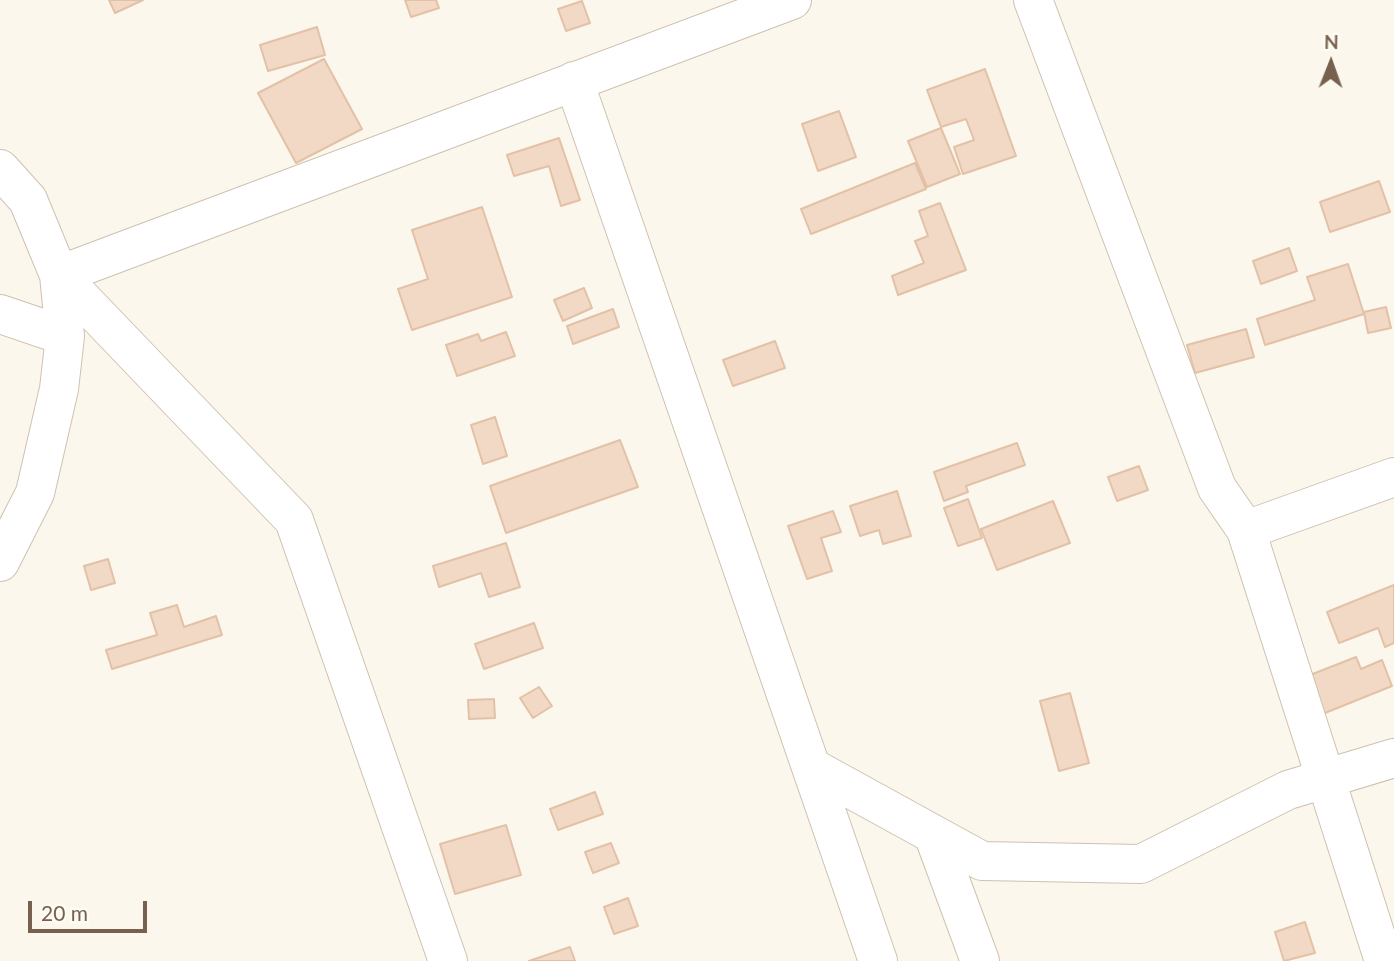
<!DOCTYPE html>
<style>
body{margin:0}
#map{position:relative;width:1394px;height:961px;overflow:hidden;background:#fcf7ec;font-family:Lato,sans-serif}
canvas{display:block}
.north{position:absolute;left:1296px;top:28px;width:70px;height:70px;-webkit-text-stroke:5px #fefbf3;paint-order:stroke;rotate:1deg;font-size:19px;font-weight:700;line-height:28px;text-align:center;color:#78604f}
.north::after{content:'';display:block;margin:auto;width:24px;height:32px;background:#78604f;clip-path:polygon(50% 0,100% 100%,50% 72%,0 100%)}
.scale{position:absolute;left:28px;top:901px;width:119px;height:32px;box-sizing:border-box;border:4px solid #78604f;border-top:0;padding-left:9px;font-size:21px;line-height:24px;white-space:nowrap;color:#78604f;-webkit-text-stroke:5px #fefbf3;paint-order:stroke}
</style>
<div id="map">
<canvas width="1394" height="961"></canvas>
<div class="north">N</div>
<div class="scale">20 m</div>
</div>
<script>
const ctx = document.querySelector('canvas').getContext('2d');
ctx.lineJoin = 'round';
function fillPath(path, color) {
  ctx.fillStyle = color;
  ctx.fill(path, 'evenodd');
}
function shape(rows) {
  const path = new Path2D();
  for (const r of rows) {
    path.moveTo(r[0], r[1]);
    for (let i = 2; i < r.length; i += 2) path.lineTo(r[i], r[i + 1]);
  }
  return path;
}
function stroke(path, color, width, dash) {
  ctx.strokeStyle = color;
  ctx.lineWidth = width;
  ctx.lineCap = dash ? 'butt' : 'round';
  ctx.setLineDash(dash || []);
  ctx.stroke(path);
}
const building = shape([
 [109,0,143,0,115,13,109,0],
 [405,0,436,0,439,8,411,17,405,0],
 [582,1,590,23,566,31,558,9,582,1],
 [317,27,325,55,268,71,260,45,317,27],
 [324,59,362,129,296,163,258,93,324,59],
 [985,69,1016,156,963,174,954,147,974,140,966,119,941,127,927,90,985,69],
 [839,111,856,157,818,171,802,124,839,111],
 [941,128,960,174,927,187,908,141,941,128],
 [559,138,580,200,561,206,549,166,514,176,507,155,559,138],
 [915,163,926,189,811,234,801,209,915,163],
 [1379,181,1390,212,1330,232,1320,202,1379,181],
 [940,203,966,270,898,295,892,276,924,263,915,241,928,236,919,211,940,203],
 [482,207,512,297,412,330,398,289,428,279,412,230,482,207],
 [1289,248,1297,271,1261,284,1253,261,1289,248],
 [1348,264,1364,314,1265,345,1257,319,1315,300,1307,277,1348,264],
 [584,288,592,308,563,321,554,300,584,288],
 [1386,307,1391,328,1368,333,1364,312,1386,307],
 [613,309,619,327,573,344,567,326,613,309],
 [1246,329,1254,357,1195,373,1187,345,1246,329],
 [506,332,515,356,457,376,446,345,478,334,481,341,506,332],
 [775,341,785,368,733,386,723,360,775,341],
 [495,417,507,456,483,464,471,425,495,417],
 [620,440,638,487,506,533,490,486,620,440],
 [1017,443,1025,465,966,486,968,492,944,501,934,472,1017,443],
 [1139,466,1148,490,1117,501,1108,477,1139,466],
 [897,491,911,536,883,544,879,530,860,536,850,506,897,491],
 [968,499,982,538,958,546,944,508,968,499],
 [1053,501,1070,543,997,570,981,529,1053,501],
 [833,511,841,532,821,538,832,571,807,579,788,526,833,511],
 [506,543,520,587,489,597,481,573,439,587,433,566,506,543],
 [108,559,115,583,91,590,84,566,108,559],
 [1394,585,1394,643,1385,647,1378,628,1339,643,1327,612,1394,585],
 [177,605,184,627,216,616,222,635,112,669,106,650,157,635,150,613,177,605],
 [534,623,543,648,484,669,475,644,534,623],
 [1356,657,1361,669,1382,660,1392,686,1320,715,1305,677,1356,657],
 [539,687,552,706,533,718,520,698,539,687],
 [1070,693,1089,763,1059,771,1040,701,1070,693],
 [494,699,495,718,469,719,468,700,494,699],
 [595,792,603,814,558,830,550,809,595,792],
 [506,825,521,875,455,894,440,844,506,825],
 [611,843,619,863,593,873,585,852,611,843],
 [628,898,638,926,614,934,604,907,628,898],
 [1305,922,1315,953,1284,961,1275,932,1305,922],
 [570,947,575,961,529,961,570,947]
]);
fillPath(building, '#f1d9c5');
stroke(building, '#e3c1a6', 2);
const minor = shape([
 [1033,0,1217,488,1246,530,1384,961],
 [574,81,878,961],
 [0,169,28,200,59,275,65,336,59,389,35,493,0,562],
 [0,314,65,336],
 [1246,530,1394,477],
 [811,767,982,861,1141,864,1288,790,1394,758],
 [933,834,980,961],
 [448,961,294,520,59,275,792,0]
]);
stroke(minor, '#cfc0b1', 40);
stroke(minor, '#fff', 38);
</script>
